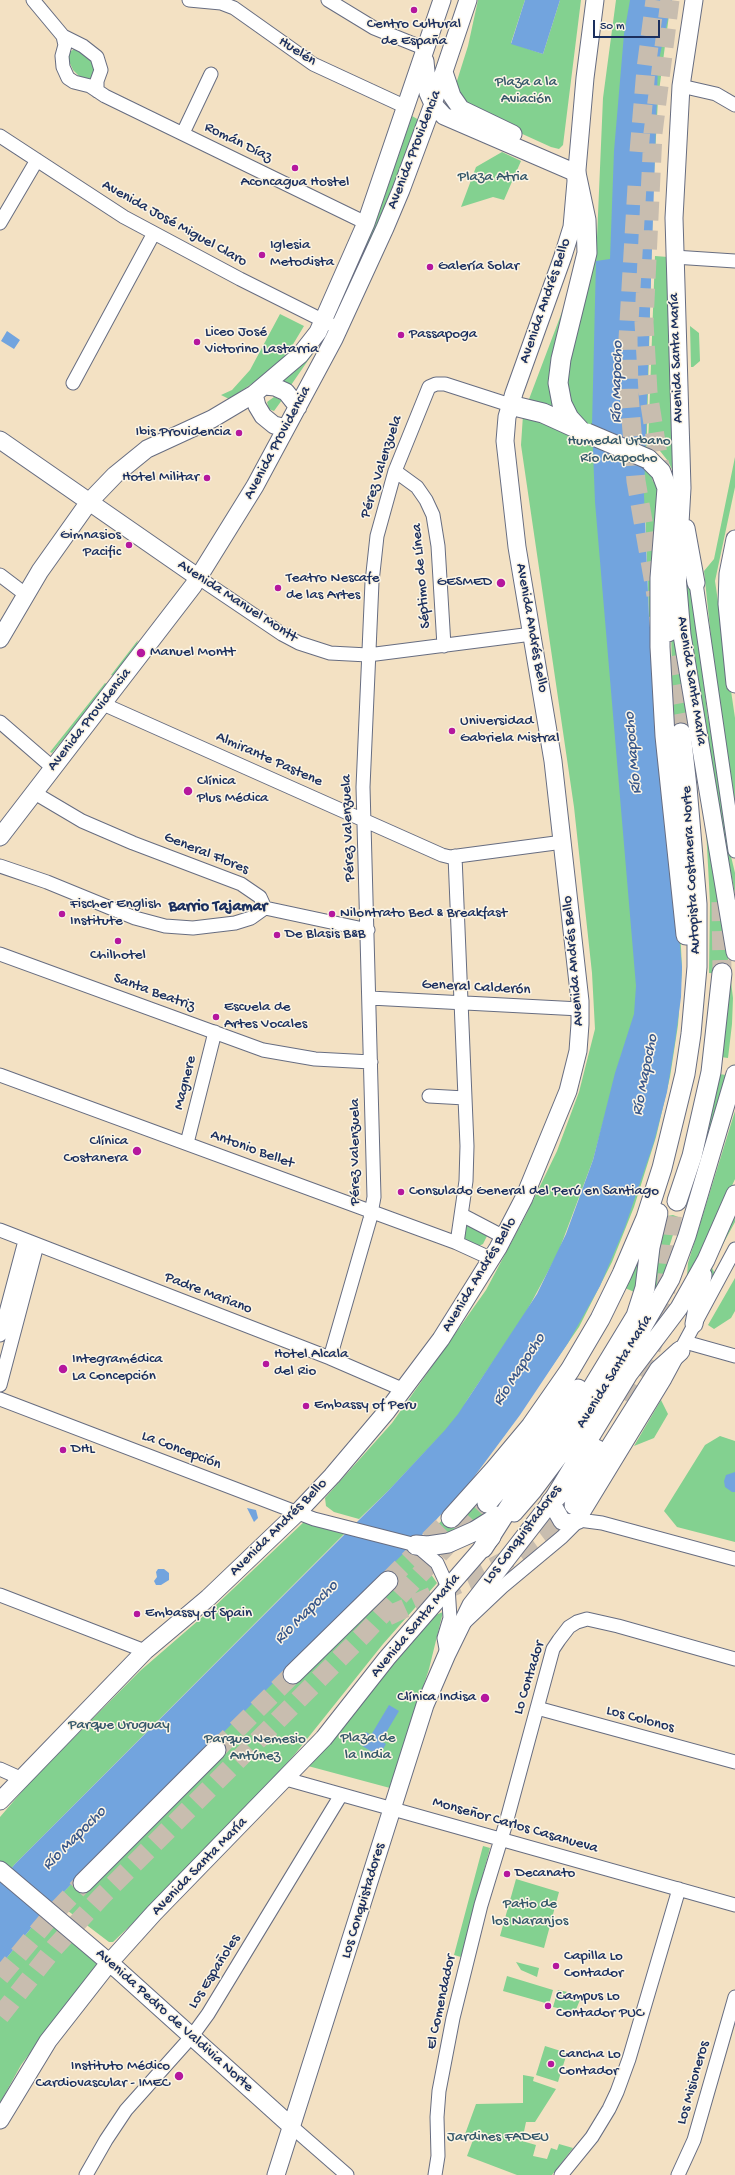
<!DOCTYPE html>
<meta charset="utf-8">
<style>
body{margin:0}
#map{position:relative;width:735px;height:2175px;overflow:hidden;background:#f3e1c3;font-family:"Gochi Hand",sans-serif}
canvas{display:block}
.scale{position:absolute;left:593px;top:20px;width:67px;height:18px;box-sizing:border-box;border:2px solid #1b2f5e;border-top:0;padding-left:5px;font-size:12px;line-height:14px;white-space:nowrap;color:#1b2f5e;-webkit-text-stroke:3px #fcf5e5;paint-order:stroke}
</style>
<div id="map">
<canvas width="735" height="2175"></canvas>
<div class="scale">50 m</div>
</div>
<script>
const ctx = document.querySelector('canvas').getContext('2d');
ctx.lineJoin = 'round';
function fillPath(path, color) {
  ctx.fillStyle = color;
  ctx.fill(path, 'evenodd');
}
function shape(rows) {
  const path = new Path2D();
  for (const r of rows) {
    path.moveTo(r[0], r[1]);
    for (let i = 2; i < r.length; i += 2) path.lineTo(r[i], r[i + 1]);
  }
  return path;
}
function stroke(path, color, width, dash) {
  ctx.strokeStyle = color;
  ctx.lineWidth = width;
  ctx.lineCap = dash ? 'butt' : 'round';
  ctx.setLineDash(dash || []);
  ctx.stroke(path);
}
function label(font, color, halo, rows, align = 'center') {
  ctx.font = font + ' "Gochi Hand",sans-serif';
  ctx.lineWidth = 3;
  ctx.setLineDash([]);
  ctx.textBaseline = 'middle';
  ctx.strokeStyle = halo;
  ctx.fillStyle = color;
  for (const [text, x, y, turn = 0] of rows) {
    ctx.save();
    ctx.translate(x, y);
    ctx.rotate((+turn || 0) * Math.PI / 180);
    ctx.textAlign = isNaN(turn) ? turn : align;
    if (halo) ctx.strokeText(text, 0, 0);
    ctx.fillText(text, 0, 0);
    ctx.restore();
  }
}
fillPath(shape([
 [478,0,525,0,511,43,543,54,560,0,581,0,563,145,559,149,551,147,463,107,456,84,468,46],
 [616,0,671,0,658,99,653,193,646,470,658,481,652,616,649,617,645,506,642,590,679,905,682,969,678,1025,670,1077,656,1137,634,1207,612,1262,579,1327,504,1436,364,1521,442,1434,388,1491,359,1519,334,1512,326,1506,325,1498,392,1423,486,1290,526,1215,557,1151,579,1092,595,1029,592,973,574,807,521,445,523,415,579,267,596,261,603,98],
 [622,1052,594,1162,559,1256,523,1322,463,1406,524,1316,558,1253,593,1160],
 [75,48,91,60,96,69,92,79,81,78,73,70,68,59,69,53],
 [412,116,419,120,395,184,341,305,339,305,375,224],
 [502,152,521,161,504,200,493,197,461,207,476,167],
 [655,256,668,257,677,480,668,461,660,451,648,445],
 [280,314,304,326,289,351,273,369,253,383,229,399,221,395,232,390,250,370],
 [690,326,699,333,700,361,693,367,691,367],
 [320,343,289,388,279,383],
 [274,397,282,400,274,411,269,409,267,402],
 [735,457,735,487,715,581,735,718,735,802,716,685,704,571,714,559],
 [691,586,708,718,714,742,729,848,735,873,735,894,716,794,691,644,685,587],
 [675,627,691,724,673,727,671,628],
 [138,640,136,647,114,676,111,675],
 [105,683,108,685,52,753,50,752],
 [706,828,725,933,733,998,732,1024,728,1058,721,1057,727,974,709,973,710,903],
 [719,1074,726,1075,721,1095,688,1206,686,1205],
 [735,1111,735,1179,714,1226,687,1276,688,1263],
 [735,1207,735,1222,711,1266,715,1274,707,1288,707,1270],
 [673,1215,681,1218,679,1222,677,1222,666,1257,666,1260,669,1263,668,1268,647,1308,658,1229,667,1216],
 [466,1223,486,1233,487,1236,483,1244,479,1246,466,1242,462,1237],
 [645,1252,639,1294,625,1288,638,1260],
 [735,1278,735,1311,731,1318,714,1329,708,1325],
 [661,1400,668,1414,654,1438,634,1446],
 [720,1436,735,1441,735,1542,677,1527,664,1511,705,1445],
 [482,1497,495,1511,461,1531,435,1536,428,1535,446,1516],
 [306,1520,346,1532,15,1864,0,1882,0,1817,30,1782,140,1671,215,1606],
 [404,1552,428,1570,437,1583,383,1644,295,1754,269,1783,135,1921,113,1942,109,1942,55,1901,78,1877,90,1890,222,1757,211,1744],
 [443,1612,429,1669,390,1788,308,1766,384,1673,433,1616],
 [483,1846,490,1848,461,1957,454,1955],
 [516,1879,559,1892,544,1948,500,1936],
 [41,1916,96,1961,96,1965,21,2065,0,2103,0,1966],
 [516,1962,539,1968,537,1977,521,1970],
 [507,1976,553,1990,549,2004,503,1991],
 [558,1990,582,1995,575,2012,553,2007],
 [545,2046,567,2053,558,2082,536,2075],
 [523,2075,534,2077,533,2081,556,2089,535,2122,526,2122,522,2141,536,2145,533,2156,547,2159,551,2148,557,2150,559,2144,573,2148,552,2175,517,2175,467,2156,473,2140,464,2137,476,2104,523,2103]
]), '#83d190');
fillPath(shape([
 [525,0,560,0,543,54,511,44],
 [630,0,672,0,658,64,644,495,649,617,682,967,681,997,675,1042,667,1092,654,1142,625,1227,600,1286,568,1343,520,1415,471,1481,427,1530,78,1877,41,1916,0,1966,0,1882,15,1864,388,1491,445,1430,458,1414,537,1294,566,1234,593,1160,615,1073,634,1014,636,986,595,502,592,425,596,261,610,259,614,151,624,34],
 [7,331,20,340,14,349,1,341],
 [735,1472,735,1492,732,1492,725,1487,724,1481,726,1475],
 [247,1508,256,1510,258,1518,254,1522],
 [158,1569,164,1569,169,1573,169,1580,161,1585,156,1585,154,1581,157,1577,156,1572],
 [389,1705,399,1711,381,1741,386,1744,379,1756,359,1744,366,1732,371,1735]
]), '#72a4de');
stroke(shape([
 [639,152,646,69,655,0],
 [637,186,628,339,629,394,636,481,656,595],
 [662,480,648,392,644,322,653,133,670,0],
 [667,657,681,733],
 [721,902,722,973],
 [626,1401,643,1370,659,1328,665,1300,673,1209],
 [388,1581,451,1518],
 [388,1616,470,1579,516,1555,556,1526,573,1507],
 [216,1750,293,1674],
 [0,1977,46,1922,83,1883],
 [0,2016,55,1947,102,1896,364,1634,487,1503]
]), '#c8bdaf', 19, [19, 10]);
const minor = shape([
 [33,0,63,36,83,46,97,57,101,70,97,81,97,91],
 [189,0,221,3,234,8,313,64,406,107],
 [328,0,374,28,426,49],
 [63,36,65,45,62,56,63,67,68,78,74,82,90,86,105,96,366,223],
 [681,86,716,94,735,105],
 [183,133,211,74],
 [0,136,124,217,240,279,330,324],
 [0,223,37,160],
 [674,257,735,261],
 [73,383,154,233],
 [395,471,417,487,426,500,433,515,438,546,444,646],
 [0,575,25,594],
 [199,578,282,634,299,643,330,653,368,655,532,634],
 [696,583,735,851],
 [103,704,442,855,450,857,563,842],
 [0,722,52,767],
 [33,792,82,821,133,843,241,884,260,897,265,908],
 [455,856,467,1146,466,1181,457,1243],
 [0,866,47,882,135,918,165,926,193,928,235,923,251,918,265,908],
 [265,908,368,930],
 [0,954,263,1050,315,1059,371,1062],
 [370,998,580,1009],
 [0,1075,457,1243,492,1259],
 [429,1096,465,1098],
 [187,1143,215,1032],
 [462,1215,504,1237],
 [0,1230,330,1358,404,1390],
 [0,1335,25,1241],
 [685,1342,735,1356],
 [330,1358,370,1219,374,1197,363,787,372,582,377,536,395,471,429,387,436,384,445,384,510,405],
 [0,1385,37,1245],
 [0,1399,314,1519,416,1545,437,1563,448,1587,450,1618,444,1638,447,1654],
 [579,1520,602,1523,735,1559],
 [0,1595,145,1651],
 [465,1622,502,1587,562,1537,579,1520,665,1379,735,1249],
 [537,1708,735,1762],
 [0,1769,20,1778],
 [286,1779,735,1905],
 [291,2126,347,2175],
 [86,2175,106,2140,126,2110,192,2036,208,2014,341,1795],
 [435,2175,438,2156,437,2117,439,2091,453,2018,481,1905,506,1823,553,1649,559,1640,569,1627,577,1622,587,1619,618,1626,735,1659],
 [561,2175,592,2137,609,2109,617,2092,629,2059,679,1889],
 [678,2175,694,2140,735,1997]
]);
const major = shape([
 [694,0,681,86,674,218,682,488,677,576,682,635,735,952],
 [425,61,428,93,433,104,444,116,576,173],
 [444,72,452,96,461,109,513,134],
 [265,386,275,387,286,392,298,407],
 [254,394,257,406,263,416,274,425,286,428],
 [0,440,199,578],
 [686,528,696,583],
 [735,539,728,574,727,604,735,684],
 [0,639,40,571,89,502,115,475,147,449,212,419,254,394,300,355,318,332,366,223,442,0],
 [0,837,193,586,255,486,334,339,385,228,401,190,433,104,468,0],
 [694,1324,703,1275],
 [551,1502,562,1521,570,1523,579,1520],
 [514,1513,533,1491,578,1431,635,1341,671,1279,687,1236,735,1074],
 [0,1801,145,1651,208,1598,297,1513,332,1476,387,1411,441,1339,498,1248,524,1198,568,1091,578,1051,580,1024,580,1001,553,761,517,547,505,441,507,417,514,393,563,256,572,227,585,78,595,0],
 [0,1870,118,1970,291,2126],
 [0,2120,48,2041,109,1963,154,1913,324,1738,387,1658,492,1537],
 [276,2175,425,1705,447,1654,471,1605,551,1502,629,1374,679,1308,706,1260,735,1194]
]);
const highway = shape([
 [576,173,586,220,587,253,561,359,558,383,562,404,569,418,580,430],
 [510,405,543,413,576,428],
 [648,459,661,472,667,488,660,578,660,647,665,736,686,935],
 [668,632,677,576],
 [677,1201,692,1156,711,1072,722,973],
 [551,1502,572,1482,596,1449],
 [487,1503,552,1426,578,1389],
 [574,1505,659,1370,680,1351],
 [451,1518,495,1469,531,1426,570,1370,600,1319,622,1274,646,1218,662,1168,685,1074,691,1034,697,967,697,904,687,787,681,733],
 [416,1545,428,1546,448,1543,475,1531,499,1516],
 [483,1548,511,1504,568,1428,636,1316,645,1288,650,1247,658,1213],
 [293,1674,388,1581],
 [83,1883,216,1750]
]);
stroke(minor, '#676d81', 15);
stroke(major, '#676d81', 19);
stroke(highway, '#676d81', 21);
stroke(minor, '#fff', 13);
stroke(major, '#fff', 17);
stroke(highway, '#fff', 19);
const highwayBridge = shape([
 [587,433,648,459]
]);
stroke(highwayBridge, '#676d81', 21, []);
stroke(highwayBridge, '#fff', 19);
for (const [x, y, r, color] of [
 [414,10,4,"#b5179e"],
 [295,168,4,"#b5179e"],
 [262,255,4,"#b5179e"],
 [430,267,4,"#b5179e"],
 [401,335,4,"#b5179e"],
 [197,342,4,"#b5179e"],
 [239,433,4,"#b5179e"],
 [207,478,4,"#b5179e"],
 [129,545,4,"#b5179e"],
 [501,583,5,"#b5179e"],
 [278,588,4,"#b5179e"],
 [141,653,5,"#b5179e"],
 [452,731,4,"#b5179e"],
 [188,791,5,"#b5179e"],
 [62,914,4,"#b5179e"],
 [332,914,4,"#b5179e"],
 [277,935,4,"#b5179e"],
 [118,941,4,"#b5179e"],
 [216,1017,4,"#b5179e"],
 [137,1151,5,"#b5179e"],
 [401,1192,4,"#b5179e"],
 [266,1364,4,"#b5179e"],
 [63,1369,5,"#b5179e"],
 [306,1406,4,"#b5179e"],
 [63,1450,4,"#b5179e"],
 [137,1614,4,"#b5179e"],
 [485,1698,5,"#b5179e"],
 [507,1874,4,"#b5179e"],
 [556,1966,4,"#b5179e"],
 [548,2006,4,"#b5179e"],
 [551,2064,4,"#b5179e"],
 [179,2076,5,"#b5179e"]
]) {
  const dot = new Path2D();
  dot.arc(x, y, r, 0, 2 * Math.PI);
  ctx.fillStyle = color;
  ctx.fill(dot);
  stroke(dot, '#fcf5e5', 1.5);
}
label('15px', '#1b2f5e', '#fcf5e5', [
 ["Centro Cultural",414,25,"center"],
 ["de España",414,42,"center"],
 ["Aconcagua Hostel",295,183,"center"],
 ["Iglesia",270,246],
 ["Metodista",270,263],
 ["Galería Solar",438,267],
 ["Liceo José",205,333],
 ["Victorino Lastarria",205,350],
 ["Passapoga",409,335],
 ["Ibis Providencia",231,433,"right"],
 ["Hotel Militar",199,478,"right"],
 ["Gimnasios",121,536,"right"],
 ["Pacific",121,553,"right"],
 ["Teatro Nescafe",286,579],
 ["de las Artes",286,596],
 ["GESMED",492,583,"right"],
 ["Manuel Montt",150,653],
 ["Universidad",460,722],
 ["Gabriela Mistral",460,739],
 ["Clínica",197,782],
 ["Plus Médica",197,799],
 ["Fischer English",70,905],
 ["Institute",70,922],
 ["Nilontrato Bed & Breakfast",340,914],
 ["De Blasis B&B",285,935],
 ["Chilhotel",118,956,"center"],
 ["Escuela de",224,1008],
 ["Artes Vocales",224,1025],
 ["Clínica",128,1142,"right"],
 ["Costanera",128,1159,"right"],
 ["Consulado General del Perú en Santiago",409,1192],
 ["Hotel Alcala",274,1355],
 ["del Rio",274,1372],
 ["Integramédica",72,1360],
 ["La Concepción",72,1377],
 ["Embassy of Peru",314,1406],
 ["DHL",71,1450],
 ["Embassy of Spain",145,1614],
 ["Clínica Indisa",476,1698,"right"],
 ["Decanato",515,1874],
 ["Capilla Lo",564,1957],
 ["Contador",564,1974],
 ["Campus Lo",556,1997],
 ["Contador PUC",556,2014],
 ["Cancha Lo",559,2055],
 ["Contador",559,2072],
 ["Instituto Médico",170,2067,"right"],
 ["Cardiovascular - IMEC",170,2084,"right"]
], 'left');
label('15px', '#1b2f5e', '#fcf5e5', [
 ["Huelén",297,52,33],
 ["Román Díaz",238,143,26],
 ["Avenida Providencia",415,150,-69],
 ["Avenida José Miguel Claro",174,224,29],
 ["Avenida Andrés Bello",546,301,-71],
 ["Avenida Santa María",677,358,-92],
 ["Avenida Providencia",278,443,-62],
 ["Pérez Valenzuela",382,467,-72],
 ["Séptimo de Línea",422,576,-95],
 ["Avenida Manuel Montt",237,602,33],
 ["Avenida Andrés Bello",531,628,80],
 ["Avenida Santa María",691,681,81],
 ["Avenida Providencia",90,720,-52],
 ["Almirante Pastene",269,760,24],
 ["Pérez Valenzuela",349,828,-92],
 ["General Flores",206,854,22],
 ["Autopista Costanera Norte",692,870,-93],
 ["Avenida Andrés Bello",574,961,-95],
 ["General Calderón",476,988,3],
 ["Santa Beatriz",154,993,20],
 ["Magnere",186,1083,-76],
 ["Antonio Bellet",252,1150,20],
 ["Pérez Valenzuela",356,1152,-90],
 ["Avenida Andrés Bello",480,1275,-59],
 ["Padre Mariano",208,1294,21],
 ["Avenida Santa María",615,1372,-58],
 ["La Concepción",181,1451,21],
 ["Avenida Andrés Bello",279,1528,-45],
 ["Los Conquistadores",523,1535,-53],
 ["Avenida Santa María",416,1626,-50],
 ["Lo Contador",530,1678,-73],
 ["Los Colonos",640,1720,15],
 ["Monseñor Carlos Casanueva",515,1826,16],
 ["Avenida Santa María",200,1867,-46],
 ["Los Conquistadores",364,1901,-73],
 ["Los Españoles",215,1972,-58],
 ["El Comendador",442,2002,-78],
 ["Avenida Pedro de Valdivia Norte",174,2021,42],
 ["Los Misioneros",694,2083,-74]
]);
label('15px', '#35586a', '#fcf5e5', [
 ["Plaza a la",526,83],
 ["Aviación",526,100],
 ["Plaza Atria",493,178],
 ["Humedal Urbano",619,442],
 ["Río Mapocho",619,459],
 ["Parque Uruguay",119,1726],
 ["Plaza de",368,1739],
 ["la India",368,1756],
 ["Parque Nemesio",255,1740],
 ["Antúnez",255,1757],
 ["Patio de",530,1905],
 ["los Naranjos",530,1922],
 ["Jardines FADEU",498,2138]
]);
label('italic 16px', '#39588b', '#fcf5e5', [
 ["Río Mapocho",618,382,-89],
 ["Río Mapocho",634,753,-95],
 ["Río Mapocho",646,1075,-79],
 ["Río Mapocho",520,1370,-57],
 ["Río Mapocho",307,1613,-45],
 ["Río Mapocho",75,1839,-45]
]);
label('bold 16px', '#1b2f5e', '#fcf5e5', [
 ["Barrio Tajamar",218,908]
]);
</script>
